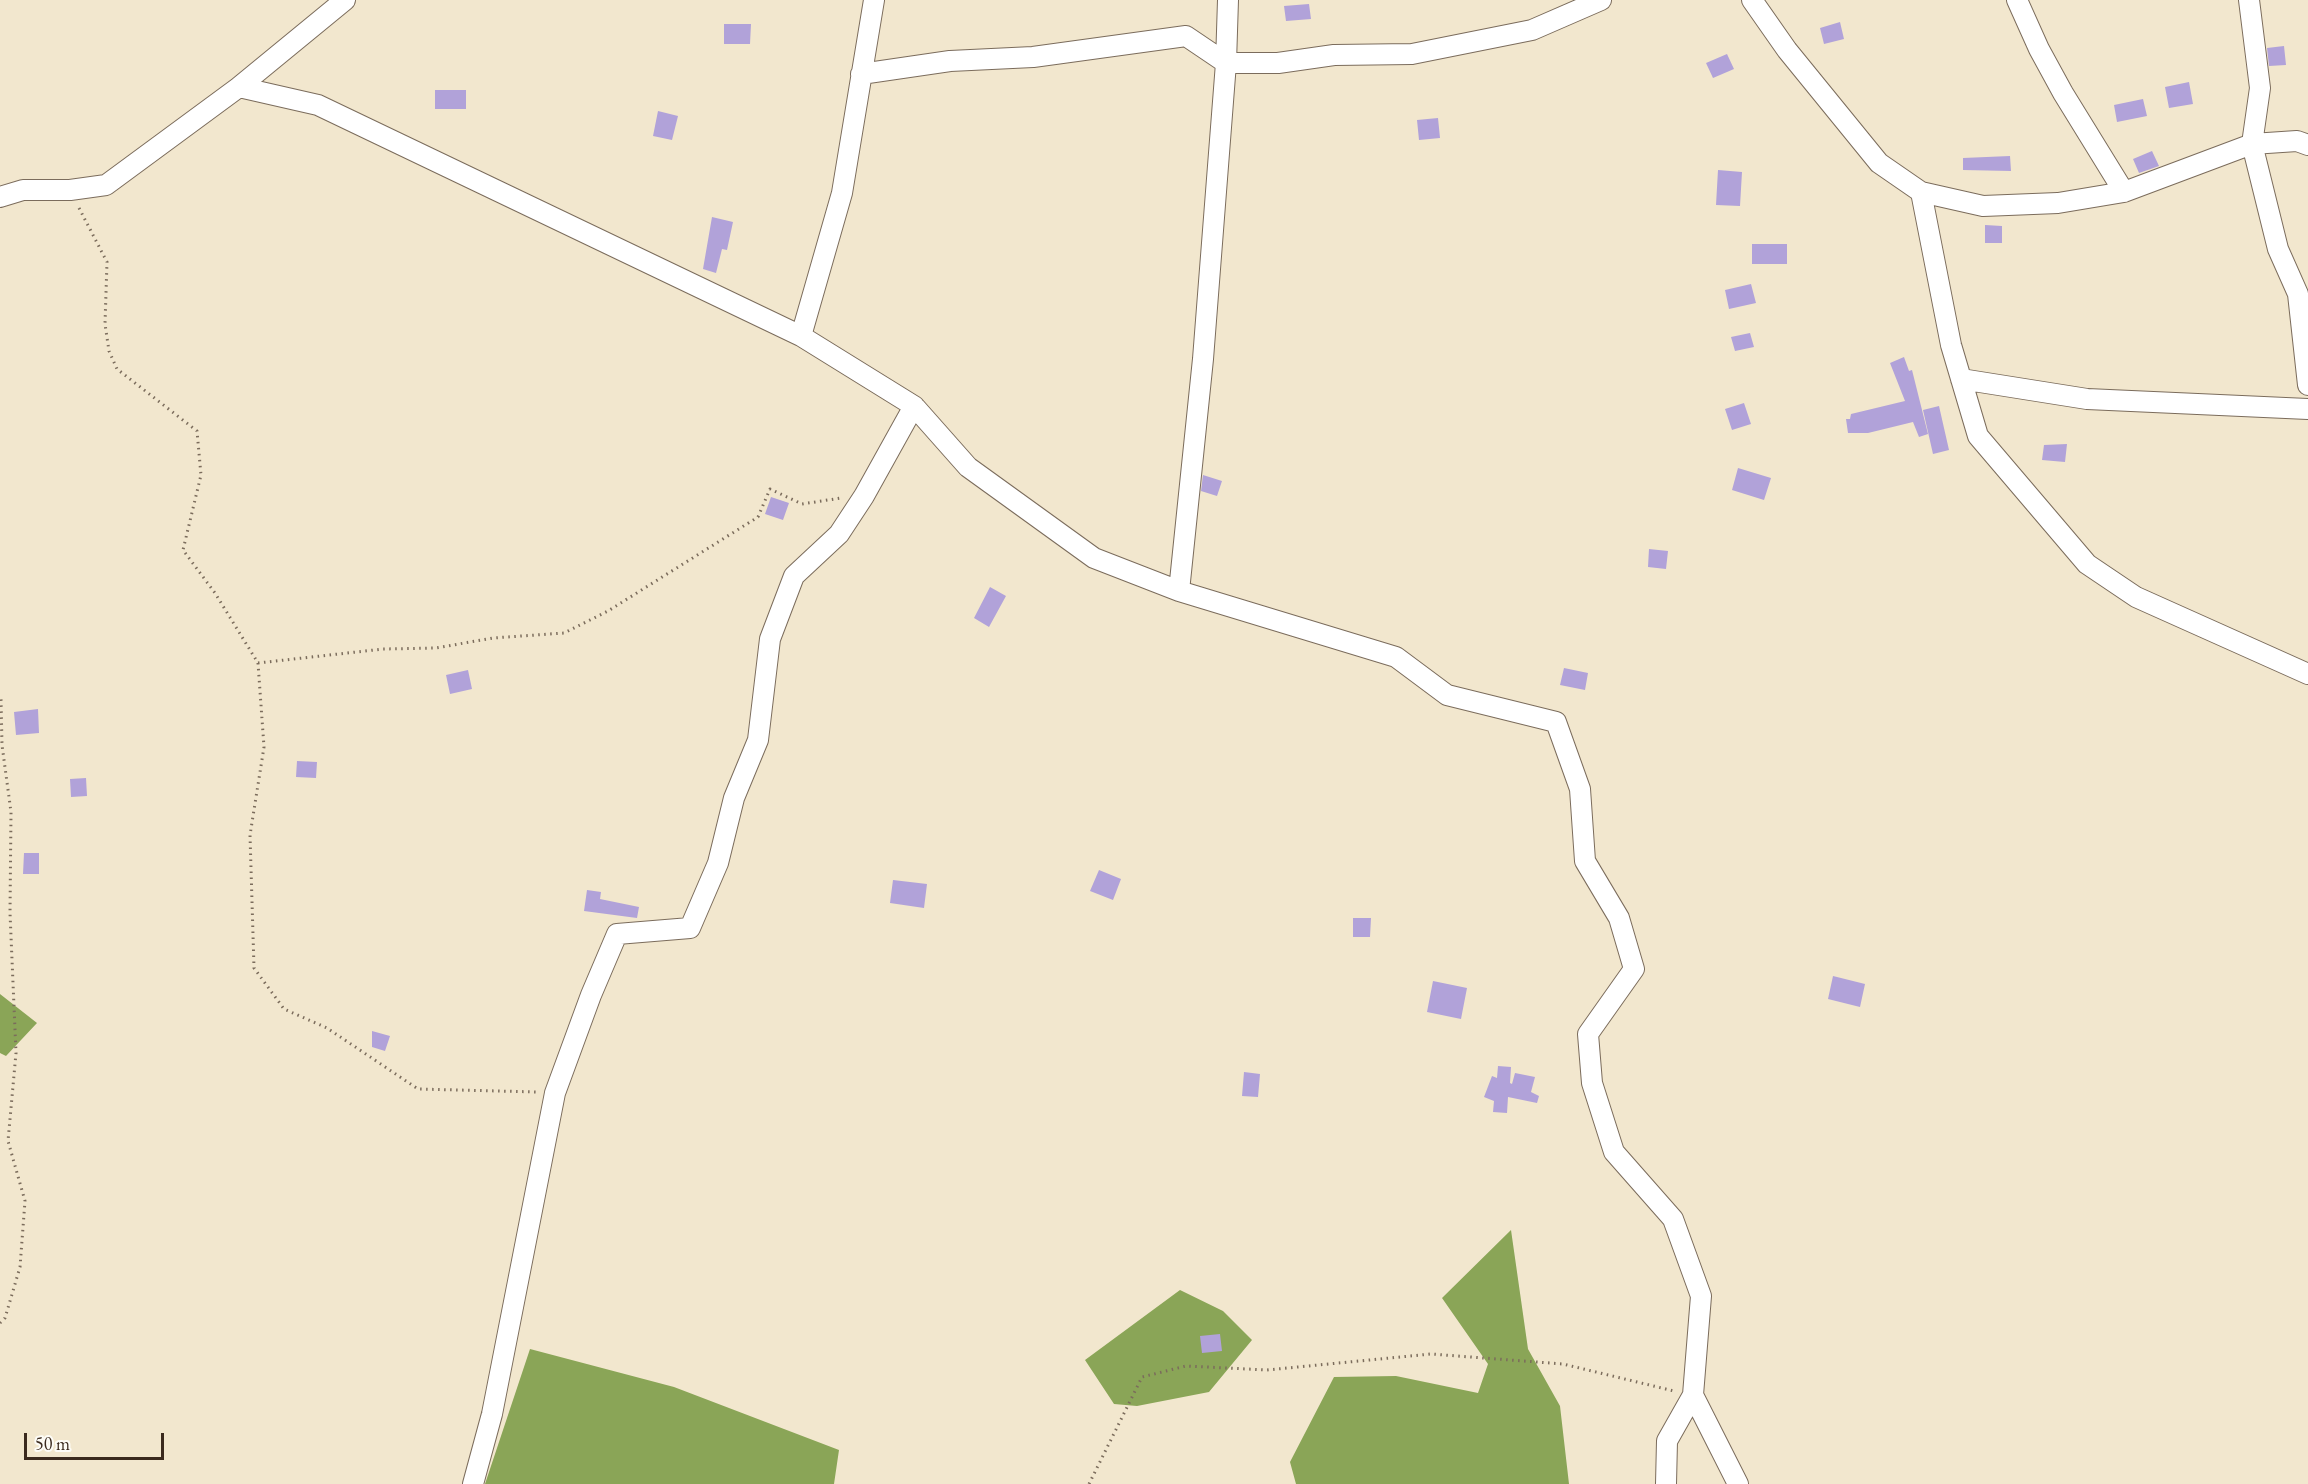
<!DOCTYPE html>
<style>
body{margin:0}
#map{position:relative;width:2308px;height:1484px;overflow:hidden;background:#f2e7ce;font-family:"EB Garamond",serif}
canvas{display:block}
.scale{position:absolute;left:24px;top:1433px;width:140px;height:27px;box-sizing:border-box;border:3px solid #3b2a1e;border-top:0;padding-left:8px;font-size:18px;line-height:21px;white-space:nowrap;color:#3b2a1e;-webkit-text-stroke:4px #fdfcf7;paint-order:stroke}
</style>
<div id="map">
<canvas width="2308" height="1484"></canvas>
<div class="scale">50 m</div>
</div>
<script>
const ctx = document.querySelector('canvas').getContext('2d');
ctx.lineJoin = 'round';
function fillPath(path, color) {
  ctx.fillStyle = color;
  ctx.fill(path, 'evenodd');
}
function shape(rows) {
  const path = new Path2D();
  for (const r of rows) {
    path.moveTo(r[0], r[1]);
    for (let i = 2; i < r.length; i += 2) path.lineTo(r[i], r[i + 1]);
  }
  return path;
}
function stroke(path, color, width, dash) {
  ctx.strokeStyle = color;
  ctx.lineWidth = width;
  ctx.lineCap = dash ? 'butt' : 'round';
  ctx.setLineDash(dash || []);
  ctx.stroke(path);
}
fillPath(shape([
 [0,994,37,1023,6,1056,0,1053],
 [1511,1230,1528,1349,1560,1406,1569,1484,1296,1484,1290,1462,1334,1377,1396,1376,1478,1393,1488,1364,1442,1298],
 [1180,1290,1223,1311,1252,1340,1209,1392,1137,1406,1114,1404,1085,1360],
 [530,1349,674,1387,839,1450,834,1484,485,1484]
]), '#8aa557');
fillPath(shape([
 [1309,4,1311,19,1286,21,1284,6],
 [1840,22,1844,39,1824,44,1820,28],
 [724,24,751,24,750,44,724,44],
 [2284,46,2286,65,2269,66,2267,48],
 [1727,54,1734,69,1713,78,1706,63],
 [2189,82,2193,104,2169,108,2165,87],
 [435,90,466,90,466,109,435,109],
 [2143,99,2147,116,2117,122,2114,105],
 [658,111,678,116,672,140,653,136],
 [1438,118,1440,138,1419,140,1417,120],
 [2152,151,2159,166,2139,173,2133,159],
 [2010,156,2011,171,1963,170,1963,158],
 [1718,170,1742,172,1740,206,1716,205],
 [712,217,733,222,727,250,722,249,716,273,703,269],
 [1985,225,2002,226,2002,243,1985,243],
 [1752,244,1787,244,1787,264,1752,264],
 [1751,284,1756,303,1729,309,1725,290],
 [1750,333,1754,347,1735,351,1731,337],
 [1904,357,1909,371,1912,370,1928,434,1919,437,1913,422,1868,433,1848,433,1846,419,1850,419,1851,414,1905,401,1890,363],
 [1744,403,1751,424,1732,430,1725,409],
 [1939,406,1949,450,1933,454,1923,410],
 [2067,444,2065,462,2042,460,2044,445],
 [1738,468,1771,478,1764,500,1732,490],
 [1203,475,1222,481,1217,496,1201,491],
 [771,497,789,503,783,520,765,514],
 [1649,549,1668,551,1666,569,1648,567],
 [990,587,1006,596,989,627,974,618],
 [1564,668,1588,673,1585,690,1560,685],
 [468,670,472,689,450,694,446,675],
 [38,709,39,733,16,735,14,712],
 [297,761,317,762,316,778,296,777],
 [86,778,87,796,71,797,70,779],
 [24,853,39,853,39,874,23,874],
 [1099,870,1121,879,1113,900,1090,891],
 [893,880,927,884,924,908,890,903],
 [587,890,601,892,600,899,639,907,637,918,584,911],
 [1353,918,1371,918,1370,937,1353,937],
 [1833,976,1865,984,1860,1007,1828,999],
 [1433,981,1467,988,1461,1019,1427,1012],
 [372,1031,390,1036,385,1051,372,1047],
 [1498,1066,1511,1067,1510,1083,1512,1084,1515,1073,1535,1077,1531,1092,1539,1096,1537,1103,1508,1097,1507,1113,1493,1112,1494,1101,1484,1097,1492,1076,1497,1078],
 [1244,1072,1260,1074,1258,1097,1242,1096],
 [1220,1334,1222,1351,1202,1353,1200,1336]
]), '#b1a2d9');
const minor = shape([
 [1752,0,1787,50,1879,163,1921,192,1983,206,2058,203,2124,192,2252,144,2297,141,2308,145],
 [2017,0,2039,49,2063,93,2124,192],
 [2249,0,2260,88,2252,144,2278,249,2298,294,2308,385],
 [861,74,950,61,1033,57,1186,36,1226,63,1278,63,1334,55,1412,54,1532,30,1601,0],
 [239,87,345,0],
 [1921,192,1951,345,1978,436,2087,564,2136,597,2308,674],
 [0,197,23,190,70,190,106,185,239,87,318,105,801,336,914,406,968,467,1094,558,1179,591,1396,657,1447,695,1556,722,1580,789,1585,861,1619,918,1634,969,1588,1034,1592,1083,1614,1152,1673,1219,1701,1296,1693,1395,1738,1484],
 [801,336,842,193,874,0],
 [1961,379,2087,399,2308,409],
 [1179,591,1203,359,1226,63,1228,0],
 [473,1484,492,1414,555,1093,591,995,617,934,690,928,718,863,734,798,758,740,770,639,794,576,839,534,864,496,914,406],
 [1666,1484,1667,1441,1693,1395]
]);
stroke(minor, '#7b6c5c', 22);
stroke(shape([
 [79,208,107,262,105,324,109,351,117,369,197,431,201,475,183,550,215,593,258,663,264,747,250,835,254,968,284,1009,327,1028,418,1089,537,1092],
 [258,663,383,649,436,648,493,638,564,633,608,611,758,517,770,489,802,504,841,498],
 [0,1323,5,1318,20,1267,25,1201,8,1141,16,1053,10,913,11,812,2,745,1,699],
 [1089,1484,1142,1377,1186,1366,1267,1370,1431,1354,1563,1364,1674,1391]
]), '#7b6c5c', 3, [1.5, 4.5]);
stroke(minor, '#fff', 20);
</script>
